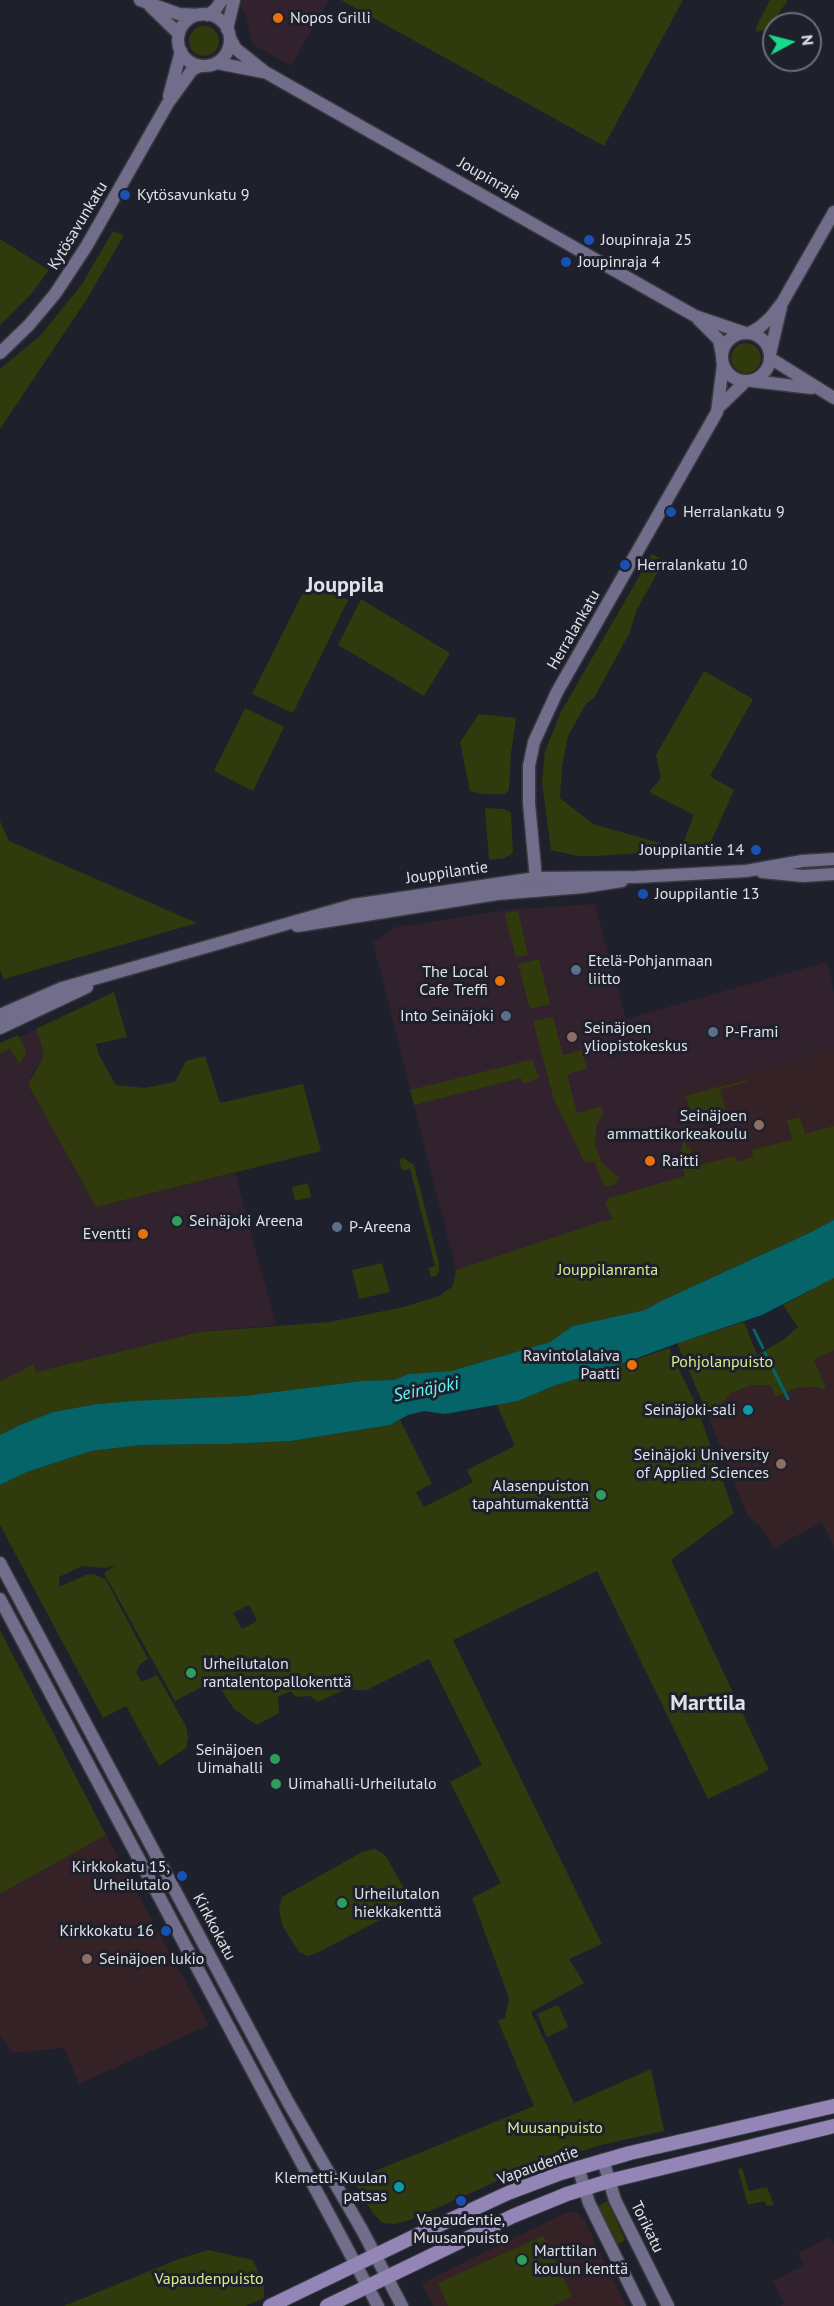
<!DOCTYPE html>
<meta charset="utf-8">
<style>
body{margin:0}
#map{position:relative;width:834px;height:2306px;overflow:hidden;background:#1e202b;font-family:"PT Sans",sans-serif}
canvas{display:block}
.north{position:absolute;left:762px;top:12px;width:60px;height:60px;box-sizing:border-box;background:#1e202b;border:2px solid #6c6e77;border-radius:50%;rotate:83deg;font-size:16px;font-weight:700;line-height:24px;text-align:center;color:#e0e2e9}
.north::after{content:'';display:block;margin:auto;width:21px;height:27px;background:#16d989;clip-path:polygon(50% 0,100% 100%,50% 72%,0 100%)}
</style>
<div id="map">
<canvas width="834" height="2306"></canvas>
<div class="north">N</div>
</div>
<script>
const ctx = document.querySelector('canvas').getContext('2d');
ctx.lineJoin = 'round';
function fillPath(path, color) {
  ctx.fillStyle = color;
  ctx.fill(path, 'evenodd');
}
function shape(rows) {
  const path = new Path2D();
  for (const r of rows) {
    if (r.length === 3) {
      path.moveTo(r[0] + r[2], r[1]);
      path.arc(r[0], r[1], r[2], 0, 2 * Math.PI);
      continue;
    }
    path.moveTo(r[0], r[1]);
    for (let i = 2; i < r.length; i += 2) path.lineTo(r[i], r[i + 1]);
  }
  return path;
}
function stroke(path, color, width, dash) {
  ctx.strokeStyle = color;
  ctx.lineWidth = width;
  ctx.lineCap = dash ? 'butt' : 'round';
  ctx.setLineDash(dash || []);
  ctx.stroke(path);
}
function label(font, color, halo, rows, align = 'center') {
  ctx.font = font + ' "PT Sans",sans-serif';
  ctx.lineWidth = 6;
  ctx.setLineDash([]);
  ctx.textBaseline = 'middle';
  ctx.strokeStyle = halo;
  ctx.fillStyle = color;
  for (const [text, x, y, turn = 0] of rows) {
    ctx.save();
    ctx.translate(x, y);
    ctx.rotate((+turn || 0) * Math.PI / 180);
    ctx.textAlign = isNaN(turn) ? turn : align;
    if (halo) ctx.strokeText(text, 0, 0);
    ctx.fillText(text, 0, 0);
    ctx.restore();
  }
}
fillPath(shape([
 [242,0,329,0,291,66,254,45,251,40,247,18,240,5],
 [595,904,626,1019,827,962,834,993,834,1049,676,1092,703,1197,621,1221,603,1221,456,1270,373,943,396,927,514,909],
 [36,1029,43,1050,42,1060,31,1076,29,1082,30,1088,96,1207,235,1173,276,1325,200,1332,36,1372,34,1364,0,1381,0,1047],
 [830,2237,834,2244,834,2306,780,2306,784,2303,773,2281,804,2265,798,2253]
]), '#32222d');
fillPath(shape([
 [834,1049,834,1157,703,1197,675,1092],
 [834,1350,834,1546,822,1522,774,1548,763,1529,747,1515,707,1413,718,1408,731,1393,752,1385,770,1385,776,1397,796,1388,816,1387,822,1389,826,1387,814,1360],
 [106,1835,209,2025,79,2084,64,2048,13,2053,0,2036,0,1894],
 [575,2211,584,2219,626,2306,433,2306,422,2283,565,2213]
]), '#352226');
fillPath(shape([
 [341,0,683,0,604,146],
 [770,0,788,0,768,29,756,32,757,25],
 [204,41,15],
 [113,231,124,235,87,299,0,429,0,369,41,335,82,284],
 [0,239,49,270,32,293,0,325],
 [746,358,15],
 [652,554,664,561,636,611,630,632,594,698,586,704,568,736,562,767,560,798,593,824,681,849,694,815,649,792,661,778,656,755,704,671,753,699,710,776,734,790,708,848,597,856,577,856,551,850,542,783,545,751,561,712],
 [310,579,348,600,293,713,252,694],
 [361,599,450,653,424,696,338,645],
 [245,708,284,727,253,791,214,771],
 [479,714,516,718,511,753,509,790,505,794,484,794,470,791,460,742],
 [485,808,504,809,511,813,513,853,505,858,489,860],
 [0,821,9,841,197,923,4,979,0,971],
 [518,911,528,955,516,957,504,913],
 [539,959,550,1004,530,1009,518,964],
 [114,992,127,1037,96,1044,99,1055,116,1085,144,1088,175,1082,186,1061,205,1056,220,1103,303,1084,321,1151,96,1207,30,1088,29,1082,42,1060,43,1050,36,1029],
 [553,1017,563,1055,582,1050,587,1069,567,1074,577,1113,601,1106,603,1113,596,1127,595,1145,602,1163,619,1178,616,1184,605,1187,594,1161,585,1163,554,1100,533,1021],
 [18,1035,26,1050,25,1056,19,1064,10,1048,0,1054,0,1043],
 [530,1060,533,1061,539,1078,523,1084,521,1078,414,1105,410,1090],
 [746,1080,747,1082,720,1089,726,1112,693,1121,686,1096],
 [800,1117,805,1134,834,1126,834,1220,805,1235,661,1301,645,1310,573,1326,550,1342,451,1371,409,1374,394,1380,361,1381,244,1396,97,1404,53,1412,22,1424,0,1435,0,1381,34,1364,36,1372,200,1332,329,1322,404,1307,439,1296,453,1286,456,1270,603,1221,613,1220,605,1203,609,1198,685,1176,679,1158,683,1142,685,1142,687,1148,690,1147,696,1166,735,1156,737,1162,753,1157,752,1150,792,1140,787,1120],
 [403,1158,414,1165,439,1263,439,1271,436,1276,431,1277,428,1268,435,1266,410,1169,402,1170,399,1160],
 [308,1183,311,1197,295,1201,292,1187],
 [382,1263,390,1292,359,1299,352,1270],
 [834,1278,834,1350,814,1360,826,1387,822,1389,816,1387,796,1388,776,1397,770,1385,752,1385,731,1393,718,1408,707,1413,677,1343,744,1322,757,1355,783,1340,798,1327,783,1305],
 [669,1348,697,1407,734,1513,671,1560,769,1770,708,1799,597,1571,453,1640,602,1944,569,1959,584,1983,531,2012,574,2103,651,2069,664,2131,601,2145,559,2158,513,2174,410,2220,394,2224,382,2223,373,2213,353,2180,534,2106,498,2021,505,2018,509,1998,472,1898,501,1883,450,1782,482,1765,429,1659,367,1690,344,1690,318,1702,310,1696,296,1697,291,1691,278,1697,279,1713,257,1725,234,1709,215,1680,175,1701,104,1573,116,1565,105,1568,82,1566,59,1577,59,1587,86,1575,94,1574,106,1580,148,1659,140,1664,136,1673,142,1682,157,1675,186,1726,188,1738,186,1748,159,1766,126,1706,103,1718,0,1525,0,1485,27,1472,91,1451,141,1445,226,1444,290,1441,390,1425,400,1420,432,1484,416,1492,424,1507,473,1482,467,1470,515,1446,496,1403,518,1401,556,1385,594,1374],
 [249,1605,257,1621,242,1629,233,1613],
 [0,1630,106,1835,0,1894],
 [375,1849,386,1856,403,1887,406,1897,401,1909,317,1953,308,1956,299,1952,283,1927,279,1909,282,1897,364,1851],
 [558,2005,568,2027,547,2037,537,2014],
 [742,2168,749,2191,767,2187,774,2205,767,2206,764,2201,748,2205,738,2169],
 [608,2201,625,2240,617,2245,597,2206],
 [543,2236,572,2296,553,2306,448,2306,438,2283],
 [208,2250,253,2260,264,2285,264,2298,246,2306,64,2306,179,2259]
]), '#313a0d');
fillPath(shape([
 [834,1220,834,1278,762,1315,678,1343,594,1374,556,1385,518,1401,445,1414,424,1411,408,1415,390,1425,291,1441,226,1444,141,1445,91,1451,27,1472,0,1485,0,1435,22,1424,53,1412,97,1404,134,1401,244,1396,361,1381,394,1380,409,1374,451,1371,550,1342,573,1326,645,1310,661,1301,805,1235]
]), '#046468');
stroke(shape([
 [754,1330,763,1348],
 [765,1353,788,1399]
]), '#046468', 3);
const secondary = shape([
 [140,0,179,14,199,15],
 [150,6,179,34],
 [204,40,26],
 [207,15,215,10,222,0],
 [227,29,234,0],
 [230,38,236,49,265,72,695,316,745,333],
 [217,63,263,72],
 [169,96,181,51],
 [698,319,719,340,722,355],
 [746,357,24],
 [750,333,760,327,771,317,782,303,834,212],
 [0,353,29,325,55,294,86,247,168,103,192,70,200,66],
 [770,354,781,307],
 [770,358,834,398],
 [752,381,812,388],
 [719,407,746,381],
 [762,872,803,876,834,874],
 [537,890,529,803,529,766,534,742,557,692,717,412,723,365],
 [297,926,497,894,583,887,622,881],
 [0,1015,62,988,353,905,536,878,636,877,746,871,802,861,834,859],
 [0,1028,87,987],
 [0,1563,288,2102,362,2230,402,2306],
 [0,1599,378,2306],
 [603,2160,615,2200,668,2306],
 [578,2167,589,2203,640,2306]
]);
const primary = shape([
 [270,2306,411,2238,508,2193,561,2173,630,2153,834,2106],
 [327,2306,513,2216,567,2194,609,2181,834,2126]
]);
stroke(secondary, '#383a42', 15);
stroke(primary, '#383a42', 16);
stroke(secondary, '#726d8b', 12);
stroke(primary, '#9386b6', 14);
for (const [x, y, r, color] of [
 [278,18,6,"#e8710a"],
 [125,195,6,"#1a4fb4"],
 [589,240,6,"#1a4fb4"],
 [566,262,6,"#1a4fb4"],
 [671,512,6,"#1a4fb4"],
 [625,565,6,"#1a4fb4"],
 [756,850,6,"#1a4fb4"],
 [643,894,6,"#1a4fb4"],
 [576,970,6,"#5c6f8a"],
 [500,981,6,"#e8710a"],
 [506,1016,6,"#5c6f8a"],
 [713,1032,6,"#5c6f8a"],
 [572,1037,6,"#8d6e63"],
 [759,1125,6,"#8d6e63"],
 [650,1161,6,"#e8710a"],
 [177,1221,6,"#2e9e5b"],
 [337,1227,6,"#5c6f8a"],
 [143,1234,6,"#e8710a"],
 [632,1365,6,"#e8710a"],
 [748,1410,6,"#0f9aa8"],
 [781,1464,6,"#8d6e63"],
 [601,1495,6,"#2e9e5b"],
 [191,1673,6,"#2e9e5b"],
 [275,1759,6,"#2e9e5b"],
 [276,1784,6,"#2e9e5b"],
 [182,1876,6,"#1a4fb4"],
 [342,1903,6,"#2e9e5b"],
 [166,1931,6,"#1a4fb4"],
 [87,1959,6,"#8d6e63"],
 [399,2187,6,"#0f9aa8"],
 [461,2201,6,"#1a4fb4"],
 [522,2260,6,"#2e9e5b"]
]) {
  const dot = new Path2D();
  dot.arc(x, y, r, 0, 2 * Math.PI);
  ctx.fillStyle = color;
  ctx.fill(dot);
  stroke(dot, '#1e202b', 2);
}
label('16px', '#e0e2e9', '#1e202b', [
 ["Nopos Grilli",290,18],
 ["Kytösavunkatu 9",137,195],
 ["Joupinraja 25",601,240],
 ["Joupinraja 4",578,262],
 ["Herralankatu 9",683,512],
 ["Herralankatu 10",637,565],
 ["Jouppilantie 14",744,850,"right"],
 ["Jouppilantie 13",655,894],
 ["Etelä-Pohjanmaan",588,961],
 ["liitto",588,979],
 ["The Local",488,972,"right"],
 ["Cafe Treffi",488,990,"right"],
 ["Into Seinäjoki",494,1016,"right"],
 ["Seinäjoen",584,1028],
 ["yliopistokeskus",584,1046],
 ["P-Frami",725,1032],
 ["Seinäjoen",747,1116,"right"],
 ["ammattikorkeakoulu",747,1134,"right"],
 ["Raitti",662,1161],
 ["Seinäjoki Areena",189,1221],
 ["P-Areena",349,1227],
 ["Eventti",131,1234,"right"],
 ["Ravintolalaiva",620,1356,"right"],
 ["Paatti",620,1374,"right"],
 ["Seinäjoki-sali",736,1410,"right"],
 ["Seinäjoki University",769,1455,"right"],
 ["of Applied Sciences",769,1473,"right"],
 ["Alasenpuiston",589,1486,"right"],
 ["tapahtumakenttä",589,1504,"right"],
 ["Urheilutalon",203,1664],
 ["rantalentopallokenttä",203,1682],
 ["Seinäjoen",263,1750,"right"],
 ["Uimahalli",263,1768,"right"],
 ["Uimahalli-Urheilutalo",288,1784],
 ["Kirkkokatu 15,",170,1867,"right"],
 ["Urheilutalo",170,1885,"right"],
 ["Urheilutalon",354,1894],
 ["hiekkakenttä",354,1912],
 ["Kirkkokatu 16",154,1931,"right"],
 ["Seinäjoen lukio",99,1959],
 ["Klemetti-Kuulan",387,2178,"right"],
 ["patsas",387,2196,"right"],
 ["Vapaudentie,",461,2220,"center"],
 ["Muusanpuisto",461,2238,"center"],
 ["Marttilan",534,2251],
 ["koulun kenttä",534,2269]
], 'left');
label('16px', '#e0e2e9', '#1e202b', [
 ["Joupinraja",489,179,30],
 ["Kytösavunkatu",78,226,-59],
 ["Herralankatu",574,630,-60],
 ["Jouppilantie",447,873,-8],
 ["Kirkkokatu",214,1927,62],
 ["Vapaudentie",538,2166,-20],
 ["Torikatu",647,2227,64]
]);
label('16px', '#d6ee8c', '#1e202b', [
 ["Jouppilanranta",608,1270],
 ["Pohjolanpuisto",722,1362],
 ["Muusanpuisto",555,2128],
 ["Vapaudenpuisto",209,2279]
]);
label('italic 18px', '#60f7fd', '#1e202b', [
 ["Seinäjoki",426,1390,-11]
]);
label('bold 22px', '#e0e2e9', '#1e202b', [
 ["Jouppila",345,586],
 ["Marttila",708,1704]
]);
</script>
